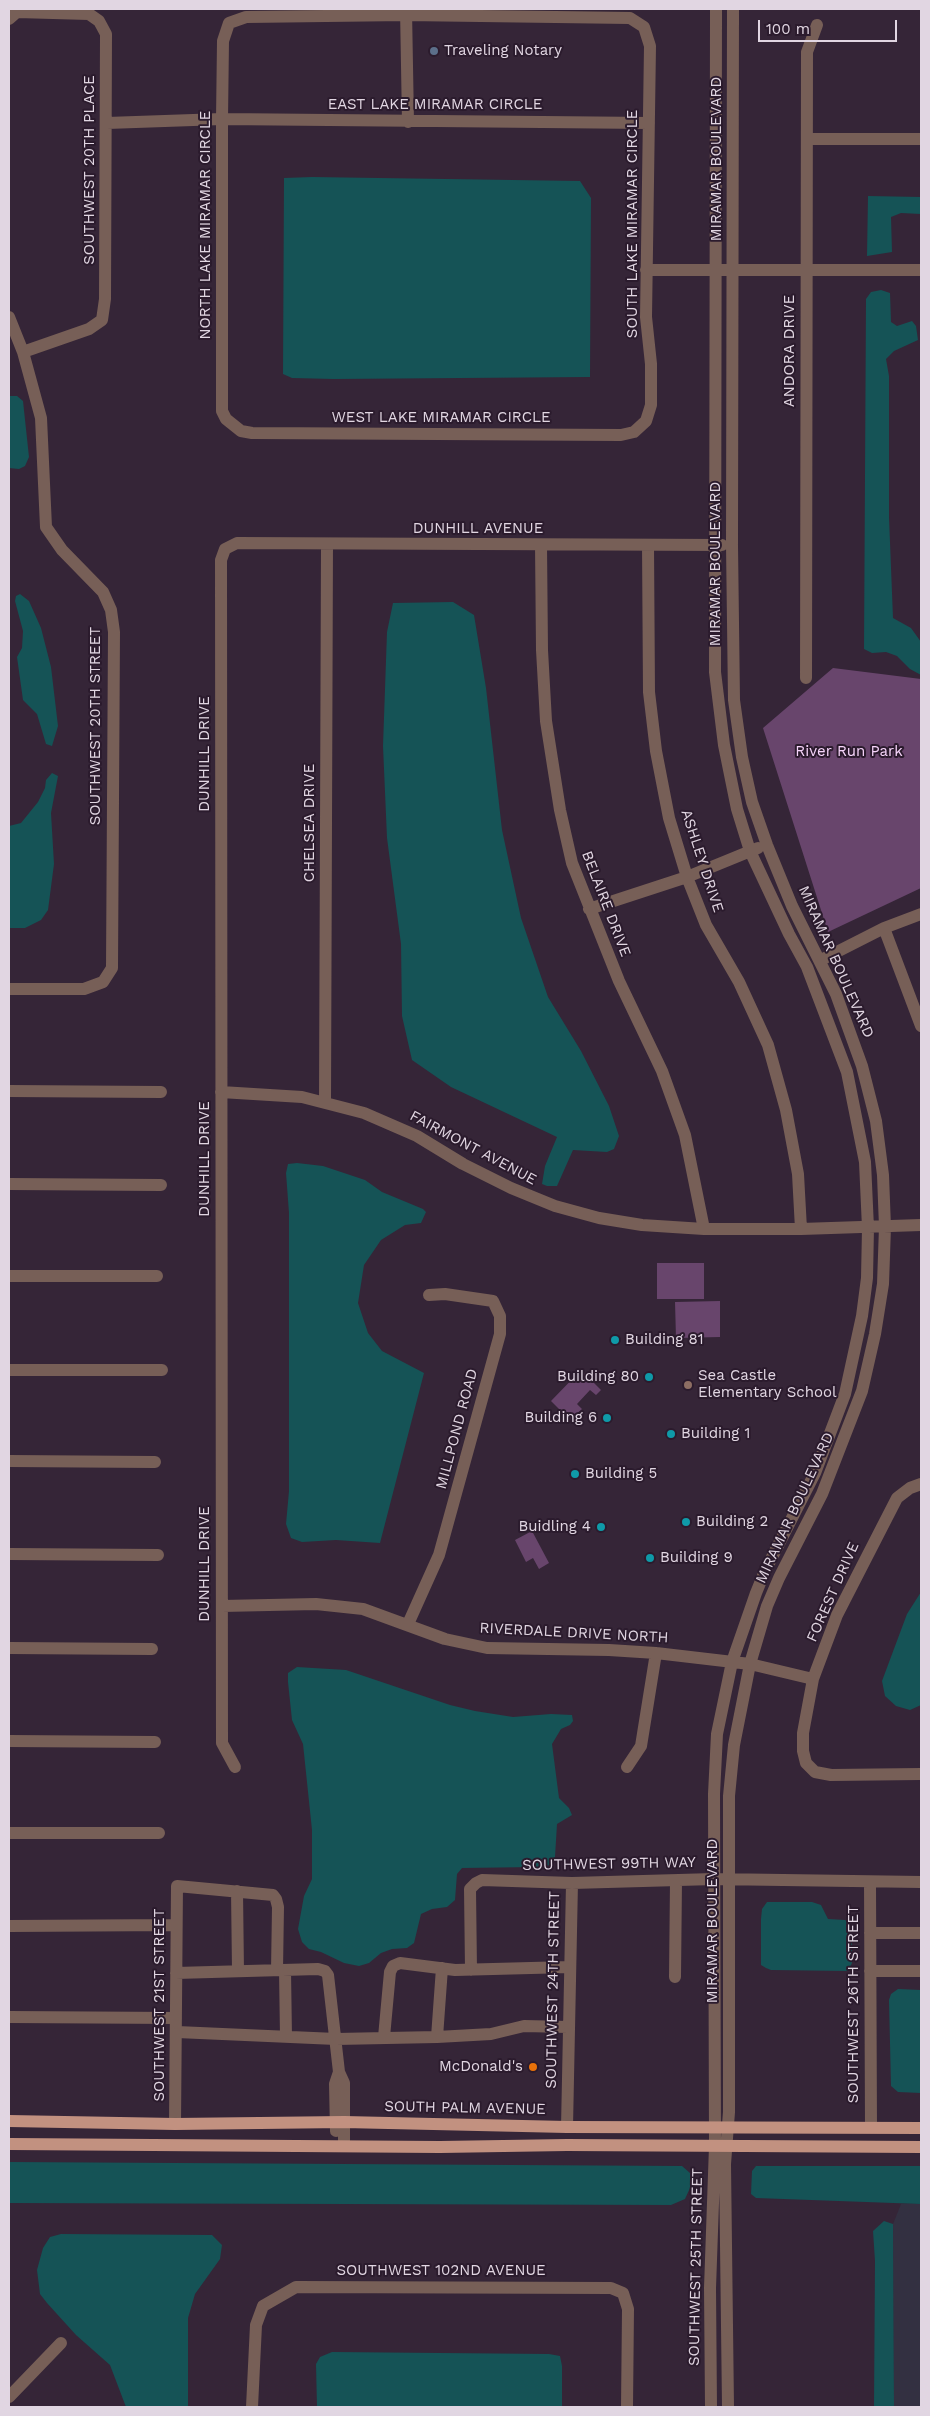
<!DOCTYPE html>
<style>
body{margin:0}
#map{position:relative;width:930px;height:2416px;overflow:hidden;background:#352537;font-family:"Work Sans",sans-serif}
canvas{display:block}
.frame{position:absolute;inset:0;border:10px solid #e1d6e2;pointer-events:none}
.scale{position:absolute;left:758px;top:20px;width:139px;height:22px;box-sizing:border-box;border:2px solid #e1d6e2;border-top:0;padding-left:6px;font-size:15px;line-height:18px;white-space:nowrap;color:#e1d6e2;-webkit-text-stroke:4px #2b1b2d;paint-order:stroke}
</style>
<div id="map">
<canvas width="930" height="2416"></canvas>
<div class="frame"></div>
<div class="scale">100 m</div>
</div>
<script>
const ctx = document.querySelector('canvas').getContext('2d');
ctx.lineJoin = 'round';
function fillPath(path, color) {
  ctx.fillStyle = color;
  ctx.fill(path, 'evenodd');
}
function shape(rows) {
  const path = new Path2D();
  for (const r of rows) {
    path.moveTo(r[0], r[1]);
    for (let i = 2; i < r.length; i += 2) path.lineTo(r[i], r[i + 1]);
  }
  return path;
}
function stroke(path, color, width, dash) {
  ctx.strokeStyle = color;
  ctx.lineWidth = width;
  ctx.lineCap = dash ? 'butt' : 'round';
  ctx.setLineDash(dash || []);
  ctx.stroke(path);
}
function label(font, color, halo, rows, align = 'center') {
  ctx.font = font + ' "Work Sans",sans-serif';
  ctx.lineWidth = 4;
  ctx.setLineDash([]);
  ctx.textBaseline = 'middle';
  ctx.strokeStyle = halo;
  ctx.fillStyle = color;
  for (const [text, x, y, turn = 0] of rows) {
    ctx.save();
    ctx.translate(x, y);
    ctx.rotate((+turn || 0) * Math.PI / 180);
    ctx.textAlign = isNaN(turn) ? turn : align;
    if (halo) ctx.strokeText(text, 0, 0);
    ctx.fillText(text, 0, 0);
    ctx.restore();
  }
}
fillPath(shape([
 [901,2204,921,2204,921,2407,894,2407,893,2224]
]), '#333041');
fillPath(shape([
 [833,668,921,679,921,888,828,932,763,728],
 [657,1263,704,1263,704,1299,657,1299],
 [720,1301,720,1337,676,1338,675,1302],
 [581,1370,601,1390,596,1395,590,1390,577,1404,582,1409,570,1420,551,1401],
 [532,1531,549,1563,539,1569,533,1558,526,1562,515,1540]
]), '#68456c');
fillPath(shape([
 [312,177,580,181,591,198,590,377,334,379,292,378,283,374,284,178],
 [868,196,921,197,921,214,901,213,891,217,892,252,867,256],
 [881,290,890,293,891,322,897,326,912,321,916,326,918,340,894,351,886,359,889,376,889,517,893,618,911,628,921,642,921,675,910,669,897,656,886,652,872,653,864,649,866,299,871,292],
 [9,396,17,396,23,401,29,457,25,466,19,469,9,468],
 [20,594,29,601,41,628,51,667,58,726,52,746,46,744,37,714,23,700,17,657,22,648,23,631,15,601,16,596],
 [453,602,474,615,486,688,502,830,521,918,548,997,581,1051,609,1106,619,1136,614,1149,607,1152,573,1150,557,1186,547,1186,542,1184,545,1166,557,1137,451,1087,412,1060,402,1016,401,944,387,838,383,746,387,632,393,603],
 [52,773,58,776,51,813,54,864,48,910,41,920,25,928,9,928,9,826,21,823,38,802,45,788,46,780],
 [297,1163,323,1166,365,1180,382,1192,423,1209,426,1212,421,1223,405,1225,381,1240,364,1265,358,1303,368,1333,382,1351,424,1373,380,1543,336,1540,302,1542,291,1538,286,1524,289,1491,289,1213,286,1173,288,1164],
 [921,1592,921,1705,910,1710,896,1706,885,1696,882,1681,907,1614],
 [297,1667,346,1670,450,1705,475,1711,513,1717,551,1714,572,1715,573,1721,570,1725,561,1729,552,1744,559,1798,569,1808,572,1815,557,1824,555,1857,550,1865,537,1867,462,1868,457,1874,455,1900,447,1907,432,1909,421,1914,414,1943,407,1948,392,1949,381,1953,369,1963,359,1966,344,1963,321,1952,309,1949,302,1942,298,1929,304,1896,312,1879,312,1830,303,1744,292,1720,288,1682,288,1673],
 [767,1902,812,1902,821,1905,828,1919,845,1920,850,1923,852,1929,852,1963,848,1971,771,1970,766,1968,761,1965,761,1919,762,1909],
 [898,1989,921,1990,921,2093,898,2092,891,2086,889,2000,891,1994],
 [9,2162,682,2166,690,2173,690,2188,685,2199,671,2205,9,2203],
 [756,2166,921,2166,921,2204,756,2198,751,2194,752,2171],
 [884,2221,893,2224,894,2407,874,2407,875,2261,873,2231],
 [61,2234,212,2235,222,2245,220,2259,195,2294,188,2318,188,2407,126,2407,110,2365,76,2335,47,2303,40,2294,37,2270,43,2248,50,2237],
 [332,2352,549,2354,560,2356,562,2366,562,2407,317,2407,316,2364,320,2357]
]), '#155356');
stroke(shape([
 [406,9,408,122],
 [406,15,630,18,644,27,650,46,646,317,651,364,651,405,646,421,634,432,621,435,252,433,241,431,226,419,222,411,222,119,223,41,229,23,246,17,406,15],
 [9,19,17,12,89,14,99,21,106,34,105,299,102,320,89,329,23,352],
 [107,123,222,119,649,123],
 [808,139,921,139],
 [646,270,921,270],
 [9,317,23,352,41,418,46,527,62,550,103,592,111,610,114,632,112,968,103,982,84,989,9,989],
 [541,545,542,650,546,721,560,810,572,863,619,981,662,1071,685,1135,704,1229],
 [648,545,649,692,656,751,669,818,687,877,706,925,739,982,768,1045,786,1110,798,1174,801,1229],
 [806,678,807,52,817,25],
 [589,909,687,877,758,848],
 [884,928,921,1026],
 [821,960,884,928,921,914],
 [9,1091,161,1092],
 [221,1092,302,1097,364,1113,417,1136,463,1164,511,1188,555,1206,599,1218,642,1225,704,1229,801,1229,921,1225],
 [325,1103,327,544],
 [9,1184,161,1185],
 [9,1276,157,1276],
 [9,1370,162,1370],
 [9,1461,155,1462],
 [921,1484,910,1488,897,1498,837,1615,813,1679,803,1733,803,1751,806,1763,815,1772,831,1775,921,1774],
 [9,1554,158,1555],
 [222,1606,316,1604,363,1609,445,1639,487,1648,609,1650,656,1653,750,1664,813,1679],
 [408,1624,439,1555,500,1334,500,1316,493,1301,445,1294,429,1295],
 [9,1648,152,1649],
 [9,1741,155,1742],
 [235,1767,222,1743,221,560,225,549,237,543,722,545],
 [627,1767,641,1746,656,1653],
 [9,1833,159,1833],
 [870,1882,871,2127],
 [237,1891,238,1971],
 [9,1926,176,1925],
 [870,1933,921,1933],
 [285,1970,286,2037],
 [471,1970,470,1889,476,1883,482,1880,572,1883,714,1879,921,1882],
 [870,1971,921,1971],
 [176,1973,318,1969,325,1971,328,1975,339,2072,344,2083,344,2146],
 [675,1977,676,1881],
 [9,2017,176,2018],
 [177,2032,336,2039,437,2037,491,2034,524,2026,568,2027],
 [384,2037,390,1972,393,1966,400,1963,455,1970,569,1967],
 [437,2037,442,1968],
 [175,2124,177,1886,273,1895,276,1899,278,1907,277,1970],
 [567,2127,572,1883],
 [336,2131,335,2084,339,2072],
 [9,2397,61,2343],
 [252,2407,256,2325,263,2306,296,2287,611,2288,623,2293,628,2309,627,2407],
 [711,2407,710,2288,715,2146,714,1794,717,1734,732,1662,756,1593,765,1571,815,1473,845,1394,862,1316,867,1278,868,1228,865,1162,847,1072,807,967,789,934,750,851,737,809,724,745,715,672,716,9],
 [728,2407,725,2164,729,2112,729,1796,734,1745,750,1664,767,1606,779,1578,822,1494,862,1391,875,1334,883,1284,885,1227,883,1175,876,1121,862,1066,836,994,792,906,767,845,752,802,742,757,734,700,732,545,733,9]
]), '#775f57', 12);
stroke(shape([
 [9,2121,175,2124,344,2122,567,2127,921,2128],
 [9,2144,440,2147,567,2145,921,2147]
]), '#c29180', 12);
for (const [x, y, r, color] of [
 [434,51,5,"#5c6f8a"],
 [615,1340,5,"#0f9aa8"],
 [649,1377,5,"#0f9aa8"],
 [688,1385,5,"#8d6e63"],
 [607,1418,5,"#0f9aa8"],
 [671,1434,5,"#0f9aa8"],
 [575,1474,5,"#0f9aa8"],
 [686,1522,5,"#0f9aa8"],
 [601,1527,5,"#0f9aa8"],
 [650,1558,5,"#0f9aa8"],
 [533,2067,5,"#e8710a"]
]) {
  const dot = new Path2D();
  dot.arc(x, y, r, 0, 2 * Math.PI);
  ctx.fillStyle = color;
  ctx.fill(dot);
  stroke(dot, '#2b1b2d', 2);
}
label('15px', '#e1d6e2', '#2b1b2d', [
 ["Traveling Notary",444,51],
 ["Building 81",625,1340],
 ["Sea Castle",698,1376],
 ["Elementary School",698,1393],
 ["Building 80",639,1377,"right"],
 ["Building 6",597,1418,"right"],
 ["Building 1",681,1434],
 ["Building 5",585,1474],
 ["Building 2",696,1522],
 ["Buidling 4",591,1527,"right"],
 ["Building 9",660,1558],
 ["McDonald's",523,2067,"right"]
], 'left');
label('15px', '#e1d6e2', '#2b1b2d', [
 ["EAST LAKE MIRAMAR CIRCLE",435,105],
 ["MIRAMAR BOULEVARD",717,159,-90],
 ["SOUTHWEST 20TH PLACE",90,170,-90],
 ["SOUTH LAKE MIRAMAR CIRCLE",633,224,-90],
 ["NORTH LAKE MIRAMAR CIRCLE",206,225,-90],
 ["ANDORA DRIVE",790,351,-90],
 ["WEST LAKE MIRAMAR CIRCLE",441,418],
 ["DUNHILL AVENUE",478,529],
 ["MIRAMAR BOULEVARD",716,564,-90],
 ["SOUTHWEST 20TH STREET",96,726,-90],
 ["DUNHILL DRIVE",205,754,-90],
 ["CHELSEA DRIVE",310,823,-90],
 ["ASHLEY DRIVE",702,861,72],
 ["BELAIRE DRIVE",606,904,69],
 ["MIRAMAR BOULEVARD",836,962,66],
 ["FAIRMONT AVENUE",473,1148,28],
 ["DUNHILL DRIVE",205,1159,-90],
 ["MILLPOND ROAD",457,1429,-75],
 ["MIRAMAR BOULEVARD",795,1508,-65],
 ["DUNHILL DRIVE",205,1564,-90],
 ["FOREST DRIVE",833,1592,-66],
 ["RIVERDALE DRIVE NORTH",574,1633,3],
 ["SOUTHWEST 99TH WAY",609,1864,-1],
 ["MIRAMAR BOULEVARD",713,1921,-90],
 ["SOUTHWEST 24TH STREET",553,1990,-89],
 ["SOUTHWEST 26TH STREET",854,2004,-90],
 ["SOUTHWEST 21ST STREET",160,2005,-90],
 ["SOUTH PALM AVENUE",465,2108,1],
 ["SOUTHWEST 25TH STREET",696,2267,-89],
 ["SOUTHWEST 102ND AVENUE",441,2271]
]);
label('15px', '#f7d5fb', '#2b1b2d', [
 ["River Run Park",849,752]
]);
</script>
